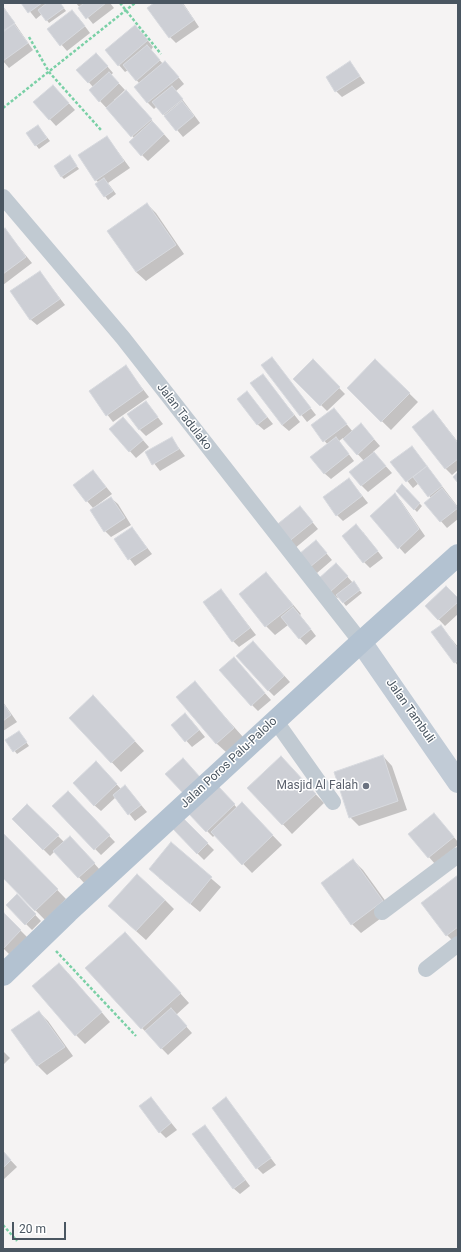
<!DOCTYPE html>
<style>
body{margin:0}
#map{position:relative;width:461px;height:1252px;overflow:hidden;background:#f5f3f3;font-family:Roboto,sans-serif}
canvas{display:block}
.frame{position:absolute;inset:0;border:4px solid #4a5661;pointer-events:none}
.scale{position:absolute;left:12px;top:1222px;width:54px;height:18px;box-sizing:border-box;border:2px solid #4a5661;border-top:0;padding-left:5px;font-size:12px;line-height:14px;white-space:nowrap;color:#4a5661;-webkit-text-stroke:3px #fff;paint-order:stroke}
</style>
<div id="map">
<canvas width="461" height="1252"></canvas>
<div class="frame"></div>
<div class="scale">20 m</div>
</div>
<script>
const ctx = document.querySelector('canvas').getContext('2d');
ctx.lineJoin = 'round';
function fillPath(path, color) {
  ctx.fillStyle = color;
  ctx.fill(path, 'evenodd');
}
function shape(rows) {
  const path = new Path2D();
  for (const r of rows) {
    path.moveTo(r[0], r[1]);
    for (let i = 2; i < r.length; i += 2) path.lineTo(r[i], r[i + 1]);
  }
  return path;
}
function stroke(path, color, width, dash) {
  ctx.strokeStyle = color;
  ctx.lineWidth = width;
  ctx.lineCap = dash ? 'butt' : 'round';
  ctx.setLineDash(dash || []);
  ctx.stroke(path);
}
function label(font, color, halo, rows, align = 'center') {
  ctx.font = font + ' Roboto,sans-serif';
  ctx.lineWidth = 3;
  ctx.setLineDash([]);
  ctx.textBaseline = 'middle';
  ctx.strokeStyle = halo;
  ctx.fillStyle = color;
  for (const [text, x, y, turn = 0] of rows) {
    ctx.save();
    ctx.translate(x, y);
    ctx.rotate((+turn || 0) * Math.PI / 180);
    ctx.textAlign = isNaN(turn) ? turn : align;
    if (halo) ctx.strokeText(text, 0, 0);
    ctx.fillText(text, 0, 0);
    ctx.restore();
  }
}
fillPath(shape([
 [23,3,60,3,66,11,49,23,42,14,36,19],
 [76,3,110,3,114,8,93,24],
 [156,3,183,3,199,27,176,43,170,37],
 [3,6,33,50,9,68,3,61],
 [78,17,90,33,67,51,48,29],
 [141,32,153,47,151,50,163,64,171,68,184,84,176,91,200,123,183,137,157,106,154,109,148,103,135,87,139,83,128,70,125,72,106,50],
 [102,60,113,73,111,75,125,90,114,100,115,101,132,98,170,141,148,161,142,155,134,138,100,101,93,87,78,70],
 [350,62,365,83,342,97,336,91],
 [53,86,75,110,56,126,34,102],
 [38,126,50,141,39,149,27,134],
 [107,137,130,168,108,183,116,194,108,200,96,184,99,183,96,180],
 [70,157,79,169,64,179,61,176],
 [147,204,156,213,184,254,146,281,136,272],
 [5,230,32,263,3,285,3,231],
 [40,272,65,305,37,325,30,319],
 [272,358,316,415,307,422,262,365],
 [375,360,418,402,391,430,348,388],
 [313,361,345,394,327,411,295,379],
 [126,367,149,397,113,422,90,392],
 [263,375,300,422,289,431,282,425],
 [247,392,273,424,264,430,257,424],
 [146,402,163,424,146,436,140,430],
 [340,416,353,432,367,431,380,446,373,452,392,473,368,492,361,485,364,461,343,438,339,441,354,461,331,479,324,473,328,445,312,426],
 [439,418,458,442,458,470,452,475,445,468],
 [129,424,149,447,136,458,110,429],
 [171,438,185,456,160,471,146,453],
 [412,447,458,507,458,519,447,528,425,503,431,498,419,483,413,488,392,462],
 [93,471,112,494,93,508,87,501],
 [349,479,368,503,343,521,337,515],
 [402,485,422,506,417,512,397,491],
 [395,494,401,501,425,536,405,554,371,516],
 [111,498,118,504,131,525,111,537,105,531],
 [300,507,318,529,294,549,288,542],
 [132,528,152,554,135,566,115,539],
 [363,532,383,558,370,568,364,562],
 [322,548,332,560,317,573,310,566],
 [336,564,362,593,346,606,339,597,337,598,331,592],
 [266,573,301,614,300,615,316,636,306,645,288,625,275,635,266,626],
 [221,590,256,635,239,647,233,641],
 [458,599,458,614,445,626,426,606],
 [441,626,458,647,458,666,433,632],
 [259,648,290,682,274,696,268,690],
 [240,665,271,700,258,711,252,705],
 [194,682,243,737,226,752,216,743],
 [3,702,17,722,3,731],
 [102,706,144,751,121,772,70,718],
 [191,720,205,737,192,747,172,725],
 [21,735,29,746,17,754,7,741],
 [383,756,392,766,407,810,359,826,350,817],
 [290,767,324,803,292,834,249,788],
 [102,769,121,789,125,786,147,812,135,821,116,797,101,811,94,805],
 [68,793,115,842,101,855,54,807],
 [224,793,237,808,251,813,282,845,252,873,215,835,213,837,207,831],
 [27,805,65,843,77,844,100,870,85,884,55,851,50,856,13,819],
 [184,820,214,850,204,860,174,830],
 [440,821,458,842,458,845,435,864,410,835],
 [3,834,66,899,45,920,3,877],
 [171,844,221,887,200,912,159,878],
 [353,860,363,870,392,910,361,933,352,924],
 [458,876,458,943,456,944,447,935],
 [17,896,41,921,32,930,7,905],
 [165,900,174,909,146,940,118,915],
 [4,914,27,937,10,955,3,948],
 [134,942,189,1003,176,1015,192,1033,168,1055,142,1028],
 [68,973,110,1022,85,1044,76,1035],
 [39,1012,48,1021,73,1056,47,1075,38,1066,13,1030],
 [3,1051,10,1058,3,1065],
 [151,1098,177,1130,166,1138,160,1132],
 [226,1099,276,1165,263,1174,257,1168],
 [205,1126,250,1186,240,1194,233,1188],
 [3,1152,17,1167,3,1180]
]), '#0003');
const building = shape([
 [21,3,42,3,28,13,21,3],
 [47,3,60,3,64,8,46,21,38,10,47,3],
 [84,3,106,3,86,19,78,8,84,3],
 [154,3,182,3,194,20,169,38,147,8,154,3],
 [3,7,15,23,3,31,3,7],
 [72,10,85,26,60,46,47,29,72,10],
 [14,24,28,43,3,61,3,32,14,24],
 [135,25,148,40,118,66,105,50,135,25],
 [147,45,160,60,136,81,123,65,147,45],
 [96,53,108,66,88,83,76,70,96,53],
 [165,61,179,77,147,103,134,87,165,61],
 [350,61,360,76,335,92,326,77,350,61],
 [109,72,119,83,99,102,89,90,109,72],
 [53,85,69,103,49,120,33,102,53,85],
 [172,86,183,99,163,115,152,102,172,86],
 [126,90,152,119,131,137,106,108,126,90],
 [182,101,194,116,176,131,164,116,182,101],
 [152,121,164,134,141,156,129,142,152,121],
 [38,125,47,138,35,146,26,133,38,125],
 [107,136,124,161,95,181,78,155,107,136],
 [70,155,77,166,61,177,54,166,70,155],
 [104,178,113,191,104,197,95,184,104,178],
 [147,203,176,245,136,272,107,231,147,203],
 [5,228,26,257,3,274,3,230,5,228],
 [40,271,60,299,30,320,10,291,40,271],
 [272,357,311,408,300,416,261,365,272,357],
 [313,359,340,387,320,406,293,379,313,359],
 [375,359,410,393,381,422,347,388,375,359],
 [126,365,143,390,106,416,89,391,126,365],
 [263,374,294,415,282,425,250,383,263,374],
 [247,391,267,417,257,425,237,399,247,391],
 [146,401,158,417,139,430,127,414,146,401],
 [334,408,347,424,323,442,311,425,334,408],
 [433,410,458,443,458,459,445,469,412,427,433,410],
 [123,417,143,440,129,452,109,429,123,417],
 [361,423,374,439,357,455,343,439,361,423],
 [172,437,179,449,152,465,145,452,172,437],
 [336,437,349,454,324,474,310,457,336,437],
 [412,446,427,466,406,482,390,462,412,446],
 [374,452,386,466,361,486,349,472,374,452],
 [427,466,442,486,428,497,413,477,427,466],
 [93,470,106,487,86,502,73,485,93,470],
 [458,472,458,483,453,477,458,472],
 [349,478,362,496,336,516,323,497,349,478],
 [402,484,420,503,414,510,396,491,402,484],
 [442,488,458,508,440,522,424,503,442,488],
 [395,493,419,529,398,549,370,516,395,493],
 [111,497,125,518,104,532,90,510,111,497],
 [300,506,313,522,287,543,274,527,300,506],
 [356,524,378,551,363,563,342,536,356,524],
 [132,527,147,548,128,560,114,539,132,527],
 [316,540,327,553,310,567,299,554,316,540],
 [336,563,348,576,330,592,318,579,336,563],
 [266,572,293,605,265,627,239,594,266,572],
 [354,581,360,590,343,603,336,595,354,581],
 [446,586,458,598,458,602,438,620,425,606,446,586],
 [221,589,250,628,232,642,203,602,221,589],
 [293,607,311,629,299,639,281,617,293,607],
 [441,625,458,649,458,661,454,663,431,632,441,625],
 [253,641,284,676,268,691,236,656,253,641],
 [234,657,265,693,251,706,219,670,234,657],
 [195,681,234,728,216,744,176,697,195,681],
 [93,695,135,741,111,763,69,718,93,695],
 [3,703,11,715,3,721,3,703],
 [185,713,199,730,185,742,171,725,185,713],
 [19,731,27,742,13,752,5,740,19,731],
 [383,755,398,801,349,818,334,772,383,755],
 [281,756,316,794,282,825,247,788,281,756],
 [183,758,200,777,183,793,165,774,183,758],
 [96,761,117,784,94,806,73,783,96,761],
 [125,785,141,805,128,815,113,795,125,785],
 [218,786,235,804,206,832,188,813,218,786],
 [68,791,110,835,94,850,52,806,68,791],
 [242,802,273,835,242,865,211,832,242,802],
 [27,804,59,835,43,850,12,819,27,804],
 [434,813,454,837,428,858,408,834,434,813],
 [184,819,208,843,197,854,173,829,184,819],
 [3,833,58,889,35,911,3,878,3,833],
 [70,836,95,863,78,878,53,851,70,836],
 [171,842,212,877,190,904,149,869,171,842],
 [353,859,383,901,351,925,321,883,353,859],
 [137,874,165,900,136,931,108,906,137,874],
 [458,875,458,927,446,936,421,903,458,875],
 [17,894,36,914,25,925,6,905,17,894],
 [4,913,21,930,3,949,3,914,4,913],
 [125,932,181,993,141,1029,85,968,125,932],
 [59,963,102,1012,75,1036,32,986,59,963],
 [171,1008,187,1026,161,1049,145,1031,171,1008],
 [39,1011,65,1047,37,1066,11,1030,39,1011],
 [151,1097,171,1123,159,1133,139,1106,151,1097],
 [226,1097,271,1158,256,1169,212,1108,226,1097],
 [205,1125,245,1180,233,1189,192,1134,205,1125],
 [3,1151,11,1160,3,1168,3,1151]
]);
fillPath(building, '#cdcfd5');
stroke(building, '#d7d9de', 1);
stroke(shape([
 [120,3,161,54],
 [29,37,49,72,101,130],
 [3,108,135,3],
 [56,951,136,1036],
 [3,1225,17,1241]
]), '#7ad0a6', 2.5, [3, 2]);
stroke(shape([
 [3,197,123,338,361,642],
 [275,720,333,802],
 [382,912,458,855],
 [426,969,458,944]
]), '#c1cad2', 16);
stroke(shape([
 [361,642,458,782]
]), '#c1cbd6', 22);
stroke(shape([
 [3,975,68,912,361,642,458,555]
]), '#b3c2d1', 22);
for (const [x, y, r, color] of [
 [366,786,4,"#6b7280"]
]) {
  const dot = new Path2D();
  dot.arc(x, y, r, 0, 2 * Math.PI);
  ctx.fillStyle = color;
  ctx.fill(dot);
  stroke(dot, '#fff', 1.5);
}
label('12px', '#4a5661', '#fff', [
 ["Jalan Tadulako",184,417,52],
 ["Jalan Tambuli",410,711,55],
 ["Jalan Poros Palu-Palolo",229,763,-43]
]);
label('12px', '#5b616d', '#fff', [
 ["Masjid Al Falah",358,786]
], 'right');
</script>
